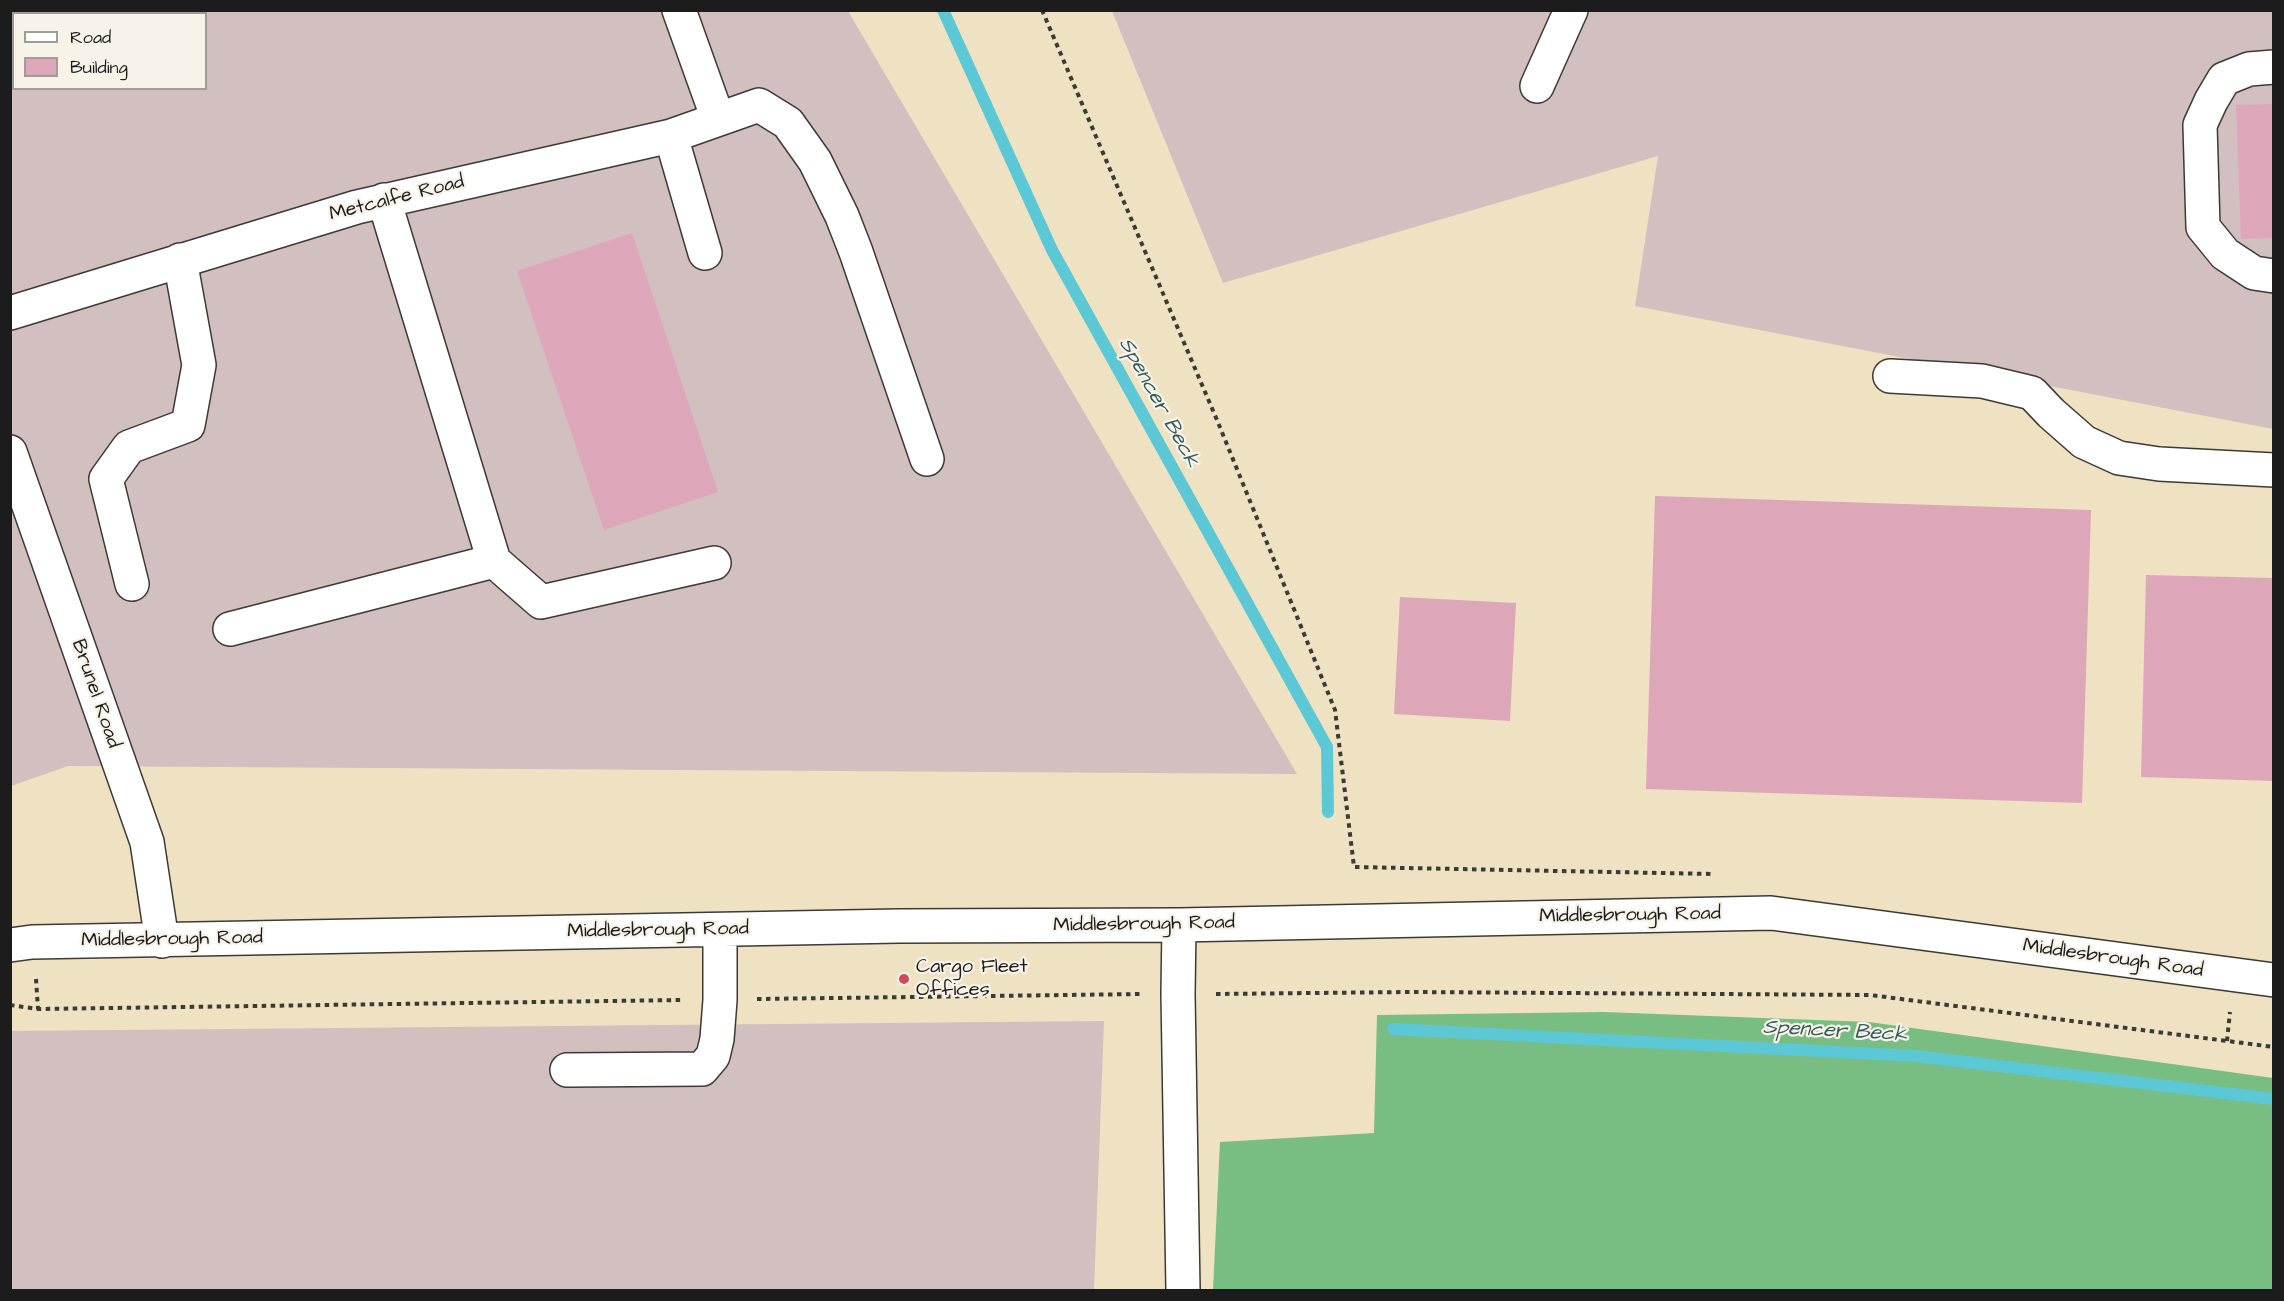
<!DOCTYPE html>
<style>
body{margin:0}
#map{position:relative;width:2284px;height:1301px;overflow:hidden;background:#eee2c3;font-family:"Architects Daughter",sans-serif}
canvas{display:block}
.frame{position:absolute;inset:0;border:12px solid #1c1c1c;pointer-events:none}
.legend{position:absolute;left:12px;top:12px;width:195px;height:78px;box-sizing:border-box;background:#f7f3e8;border:2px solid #9f9d96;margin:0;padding:8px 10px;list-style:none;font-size:18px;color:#1c1c1c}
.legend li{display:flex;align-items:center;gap:12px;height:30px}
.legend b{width:30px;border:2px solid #9f9d96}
</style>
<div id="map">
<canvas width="2284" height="1301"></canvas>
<div class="frame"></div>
<ul class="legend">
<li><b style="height:8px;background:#fff"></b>Road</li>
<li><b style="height:16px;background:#dda6b9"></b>Building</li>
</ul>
</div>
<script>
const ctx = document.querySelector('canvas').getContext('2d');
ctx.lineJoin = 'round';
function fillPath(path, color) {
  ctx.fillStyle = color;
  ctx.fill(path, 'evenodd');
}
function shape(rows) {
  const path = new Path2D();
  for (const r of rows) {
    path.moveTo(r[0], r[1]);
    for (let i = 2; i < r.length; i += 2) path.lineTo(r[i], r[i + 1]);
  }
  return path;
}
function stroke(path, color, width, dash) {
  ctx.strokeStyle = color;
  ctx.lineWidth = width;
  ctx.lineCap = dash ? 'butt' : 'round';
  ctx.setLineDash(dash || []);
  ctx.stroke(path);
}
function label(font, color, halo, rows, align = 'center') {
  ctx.font = font + ' "Architects Daughter",sans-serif';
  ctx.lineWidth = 4.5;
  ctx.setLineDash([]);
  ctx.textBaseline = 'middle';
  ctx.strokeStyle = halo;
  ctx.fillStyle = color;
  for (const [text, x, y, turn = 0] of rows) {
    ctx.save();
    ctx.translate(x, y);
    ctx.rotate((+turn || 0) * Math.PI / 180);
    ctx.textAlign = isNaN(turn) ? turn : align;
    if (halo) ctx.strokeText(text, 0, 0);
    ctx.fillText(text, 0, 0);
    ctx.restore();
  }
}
fillPath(shape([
 [10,11,848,11,1297,774,68,766,11,786],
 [14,14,206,14,206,88,14,88],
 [1112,11,2273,11,2273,429,1635,306,1658,156,1223,283],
 [1104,1021,1094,1290,11,1290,10,1031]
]), '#d2bfc0');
fillPath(shape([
 [1604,1012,1869,1022,2273,1078,2273,1290,1213,1290,1220,1142,1374,1133,1377,1015]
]), '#78bd81');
stroke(shape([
 [943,10,1052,250,1327,747,1328,812],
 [1393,1029,1916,1056,2274,1099]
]), '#5cc8d5', 12);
fillPath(shape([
 [2274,104,2274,238,2241,239,2236,105],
 [632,233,718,492,604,530,517,271],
 [1655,496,2091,510,2082,803,1646,789],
 [2146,575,2274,578,2274,781,2141,777],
 [1400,597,1516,603,1510,721,1394,714]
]), '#dda6b9');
const minor = shape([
 [679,10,718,119],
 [2274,67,2249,69,2224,79,2211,101,2200,125,2203,227,2225,254,2254,273,2274,276],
 [1537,86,1571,10],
 [671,136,759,105,788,123,815,161,842,216,856,252,927,459],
 [10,313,357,207,671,136,705,253],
 [1890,376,1982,381,2032,393,2051,413,2084,442,2119,458,2159,464,2274,470],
 [10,452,147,842,162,941],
 [494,561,541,602,714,563],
 [132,584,106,479,129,447,188,425,199,365,180,260],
 [230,629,494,561,384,200],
 [1179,925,1178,994,1183,1290],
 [10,945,32,942,899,926,1179,925,1771,913,2274,980],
 [567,1070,702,1069,713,1056,717,1039,720,1000,720,930]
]);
stroke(minor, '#3c3a35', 36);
stroke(shape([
 [1042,10,1217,420,1335,710,1354,867,1713,874],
 [36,979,38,1009],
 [1216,994,1410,992,1870,995,2274,1047],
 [757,999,1142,994],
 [10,1005,38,1009,683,1000],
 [2227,1041,2230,1012]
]), '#3c3a35', 4, [4.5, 4.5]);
stroke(minor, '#fff', 33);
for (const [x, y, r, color] of [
 [904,979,6,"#d1495b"]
]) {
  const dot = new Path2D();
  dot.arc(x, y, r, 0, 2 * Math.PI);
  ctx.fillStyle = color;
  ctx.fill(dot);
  stroke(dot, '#f7f3e8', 2);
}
label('20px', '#1c1c1c', '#f7f3e8', [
 ["Metcalfe Road",397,199,-14],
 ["Brunel Road",95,694,71],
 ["Middlesbrough Road",1630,916,-1],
 ["Middlesbrough Road",1144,925,-1],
 ["Middlesbrough Road",658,931,-1],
 ["Middlesbrough Road",172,940,-1],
 ["Middlesbrough Road",2113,959,8]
]);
label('20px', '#1c1c1c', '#f7f3e8', [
 ["Cargo Fleet",916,968],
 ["Offices",916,991]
], 'left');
label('italic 21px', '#32585d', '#f7f3e8', [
 ["Spencer Beck",1158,403,61],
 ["Spencer Beck",1835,1032,3]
]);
</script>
